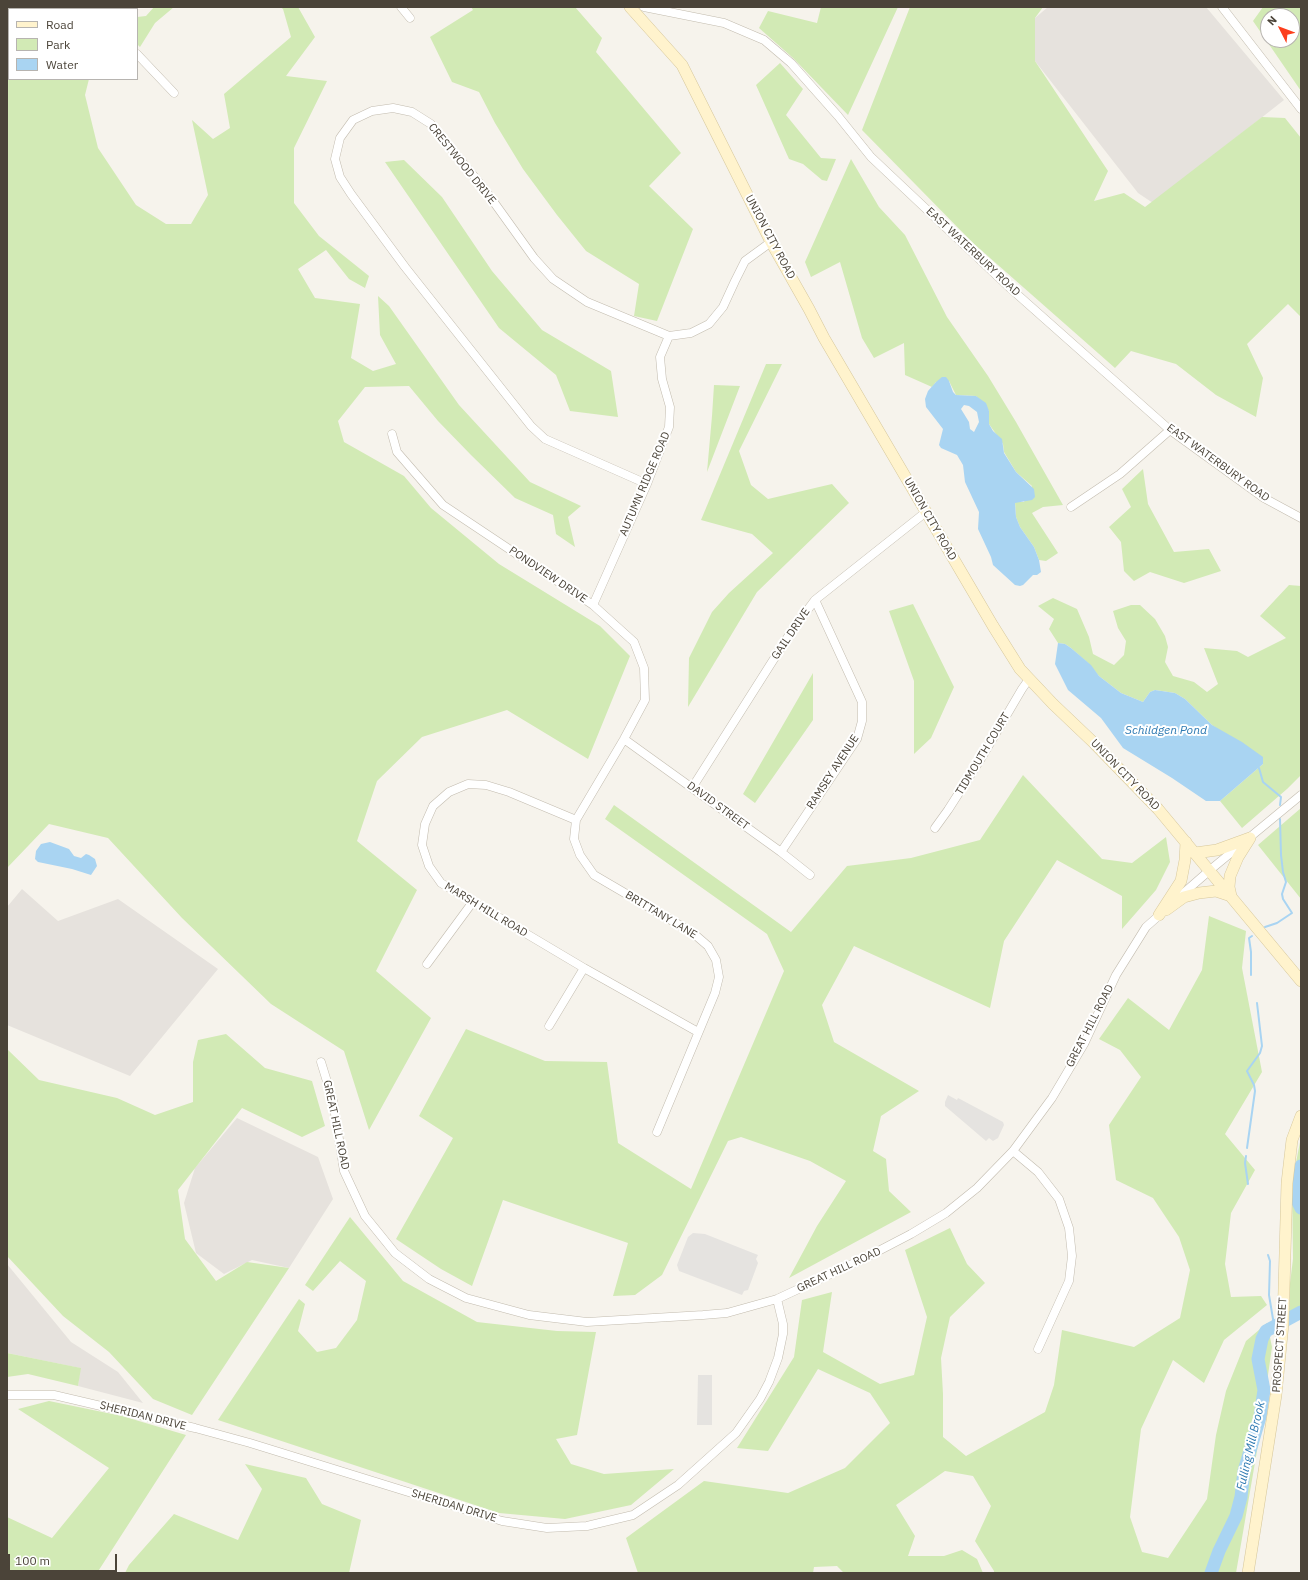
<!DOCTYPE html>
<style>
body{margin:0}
#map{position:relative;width:1308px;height:1580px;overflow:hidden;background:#f6f3ec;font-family:"IBM Plex Sans",sans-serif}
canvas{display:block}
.frame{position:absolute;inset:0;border:8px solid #4b4439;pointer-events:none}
.legend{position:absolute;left:8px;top:8px;width:130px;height:72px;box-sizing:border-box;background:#fff;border:1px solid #b7b4b0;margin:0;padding:5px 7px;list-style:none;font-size:12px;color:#4b4439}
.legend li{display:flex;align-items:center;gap:8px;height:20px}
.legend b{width:20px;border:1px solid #b7b4b0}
.north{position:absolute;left:1260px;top:8px;width:40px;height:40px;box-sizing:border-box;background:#fff;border:1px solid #b7b4b0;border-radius:50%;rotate:312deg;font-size:11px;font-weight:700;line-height:16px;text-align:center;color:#4b4439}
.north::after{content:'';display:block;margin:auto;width:14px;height:18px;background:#fc3f1d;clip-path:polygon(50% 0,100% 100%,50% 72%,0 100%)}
.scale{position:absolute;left:8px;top:1554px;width:109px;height:18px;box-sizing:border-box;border:2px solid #4b4439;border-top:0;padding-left:5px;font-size:12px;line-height:14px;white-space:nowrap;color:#4b4439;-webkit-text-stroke:3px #fff;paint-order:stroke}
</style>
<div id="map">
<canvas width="1308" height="1580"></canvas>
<div class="frame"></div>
<ul class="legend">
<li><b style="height:5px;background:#fff3cd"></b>Road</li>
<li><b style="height:11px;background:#d2eab5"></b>Park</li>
<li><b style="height:11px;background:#a9d4f2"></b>Water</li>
</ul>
<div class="north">N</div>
<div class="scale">100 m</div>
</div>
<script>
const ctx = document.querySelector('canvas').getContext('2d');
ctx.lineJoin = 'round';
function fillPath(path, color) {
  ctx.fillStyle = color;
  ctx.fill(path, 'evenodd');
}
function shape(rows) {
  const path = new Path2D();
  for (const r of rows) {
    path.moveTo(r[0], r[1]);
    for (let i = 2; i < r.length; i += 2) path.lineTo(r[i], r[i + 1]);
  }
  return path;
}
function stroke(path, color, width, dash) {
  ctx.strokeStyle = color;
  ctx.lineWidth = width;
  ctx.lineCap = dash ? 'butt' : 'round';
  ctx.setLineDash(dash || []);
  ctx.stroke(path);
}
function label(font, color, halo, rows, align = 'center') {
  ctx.font = font + ' "IBM Plex Sans",sans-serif';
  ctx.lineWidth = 4;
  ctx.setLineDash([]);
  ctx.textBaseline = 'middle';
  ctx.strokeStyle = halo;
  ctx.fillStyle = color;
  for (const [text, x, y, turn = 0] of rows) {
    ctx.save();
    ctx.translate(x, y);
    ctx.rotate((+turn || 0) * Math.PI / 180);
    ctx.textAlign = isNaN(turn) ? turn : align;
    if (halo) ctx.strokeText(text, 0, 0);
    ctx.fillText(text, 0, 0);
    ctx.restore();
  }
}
fillPath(shape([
 [1048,7,1206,7,1284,100,1153,203,1138,193,1035,61,1035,18],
 [22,889,58,921,118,899,218,969,130,1076,7,1025,7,907],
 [237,1118,318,1157,333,1199,289,1268,252,1260,224,1274,196,1253,184,1203,195,1168],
 [7,1264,71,1342,118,1372,143,1403,78,1386,80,1368,7,1353]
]), '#e6e2dd');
fillPath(shape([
 [7,7,14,7,17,9,9,9,9,79,89,79,85,95,98,148,136,205,166,224,191,224,208,195,192,120,213,139,230,128,224,94,291,37,283,9,280,7,298,7,315,37,286,76,327,81,294,148,294,203,319,236,369,276,365,288,349,279,326,250,298,269,315,298,360,304,351,358,373,371,396,364,380,335,378,296,389,306,459,405,530,482,581,506,568,517,575,547,556,534,553,515,515,498,471,455,438,421,409,386,365,387,338,421,344,442,404,476,431,508,499,564,600,626,630,656,588,759,507,710,422,737,377,781,357,841,417,890,376,971,431,1018,369,1130,344,1051,271,1004,182,918,108,838,49,824,7,868],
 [154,7,174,7,155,23,140,47,137,44,137,17,146,16],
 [471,7,575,7,602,38,596,52,681,153,649,186,693,229,657,321,634,316,639,284,586,251,557,215,523,169,495,123,479,92,452,82,430,37,473,10],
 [821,7,898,7,848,115,793,58,759,28,768,11,817,23],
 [910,7,1043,7,1035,18,1035,61,1108,171,1094,201,1124,193,1145,207,1262,117,1285,118,1301,138,1301,317,1288,304,1247,344,1263,378,1256,417,1216,395,1176,364,1131,351,1115,368,973,243,862,130],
 [1263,7,1301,7,1301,91,1253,21],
 [1268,16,1292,16,1292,40,1268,40],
 [780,63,803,89,786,115,821,158,836,159,827,181,822,180,803,164,789,159,756,85],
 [851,159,879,207,905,235,947,317,988,376,1016,422,1063,505,1043,507,1032,513,1058,553,1046,561,1039,560,1034,547,1020,527,1016,517,1015,502,1024,502,1032,486,1016,472,1004,452,1003,444,989,424,989,411,976,396,956,395,949,381,936,382,932,387,905,375,904,343,874,358,862,338,840,262,811,277,805,262],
 [404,160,442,197,492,271,542,330,611,371,618,417,570,411,556,375,499,328,385,162],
 [766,364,782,364,739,451,751,485,768,499,832,484,849,503,757,592,688,707,689,658,712,612,729,593,773,553,752,534,701,520],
 [714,385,740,386,707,472,712,416],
 [1143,469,1148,504,1174,552,1209,549,1221,571,1184,583,1150,572,1134,581,1124,571,1121,542,1109,527,1131,507,1122,489],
 [1289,585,1301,586,1301,775,1287,789,1242,828,1220,801,1263,764,1212,725,1185,699,1175,693,1155,690,1150,692,1143,702,1121,693,1099,676,1088,663,1071,648,1065,644,1058,643,1049,629,1054,619,1038,606,1053,598,1077,609,1089,637,1093,654,1114,665,1124,655,1126,641,1118,628,1113,611,1131,605,1140,605,1155,619,1165,636,1168,647,1165,662,1173,676,1194,682,1207,692,1218,684,1204,648,1237,651,1248,657,1286,638,1260,616],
 [913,604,954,687,931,738,914,754,914,681,889,611],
 [813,673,813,720,755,803,743,794],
 [1023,775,1102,859,1132,863,1166,837,1170,862,1156,890,1122,929,1122,896,1057,860,1004,941,990,1008,854,946,822,1005,834,1042,919,1091,881,1116,873,1151,886,1159,889,1191,911,1212,789,1278,817,1226,846,1181,810,1161,741,1137,728,1141,662,1275,635,1295,613,1296,628,1243,503,1200,472,1286,441,1269,396,1239,453,1138,419,1116,466,1029,545,1061,607,1062,618,1143,691,1189,784,971,767,934,605,819,614,805,791,932,847,866,911,858,980,840],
 [1301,808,1301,899,1258,845],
 [1209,916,1246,931,1242,968,1262,1072,1225,1134,1255,1170,1231,1213,1225,1264,1231,1297,1261,1296,1267,1305,1224,1340,1204,1383,1173,1360,1141,1429,1130,1517,1142,1552,1168,1558,1207,1499,1216,1435,1226,1391,1246,1341,1267,1323,1272,1347,1258,1445,1236,1573,994,1573,994,1571,975,1541,991,1506,973,1476,945,1471,896,1505,915,1536,908,1556,944,1556,962,1550,977,1559,983,1573,844,1573,837,1566,814,1567,813,1573,638,1573,626,1538,704,1481,788,1493,845,1468,890,1423,870,1393,818,1369,768,1451,737,1448,794,1357,802,1300,832,1292,823,1352,880,1384,914,1375,927,1317,905,1250,950,1228,967,1264,985,1283,950,1317,941,1358,943,1394,943,1437,966,1456,1045,1412,1054,1385,1062,1330,1134,1347,1180,1318,1190,1270,1179,1237,1153,1198,1116,1180,1109,1125,1141,1077,1120,1050,1099,1039,1128,998,1169,1030,1202,970],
 [226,1034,265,1068,312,1081,325,1126,302,1137,242,1108,178,1190,185,1239,216,1281,247,1262,289,1268,192,1415,153,1399,109,1352,63,1316,7,1256,7,1049,39,1080,117,1098,155,1115,193,1102,193,1062,198,1040],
 [1301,1137,1301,1314,1289,1322,1290,1283,1293,1259,1292,1183],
 [350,1217,403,1281,477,1322,557,1331,596,1332,577,1435,556,1439,571,1464,604,1474,674,1469,631,1505,565,1519,499,1513,218,1420,299,1299,305,1304,298,1331,317,1352,336,1348,357,1320,366,1281,340,1261,313,1291,305,1285],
 [7,1353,81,1368,78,1386,28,1374,7,1377],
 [49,1401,122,1416,186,1435,97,1573,7,1573,7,1517,52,1538,109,1468,18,1409],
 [245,1464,306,1478,322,1504,361,1520,349,1573,125,1573,129,1565,174,1514,238,1540,262,1489]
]), '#d2eab5');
fillPath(shape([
 [948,1095,957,1100,958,1098,1003,1122,1004,1125,998,1138,993,1141,989,1138,986,1141,945,1106,945,1102],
 [693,1233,705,1234,758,1255,756,1259,758,1263,748,1290,744,1291,742,1295,679,1271,677,1265,688,1237],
 [698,1375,712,1375,712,1425,697,1425]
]), '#e5e3e0');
fillPath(shape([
 [942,377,946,377,949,381,953,392,956,395,976,396,986,403,989,411,989,424,993,431,1002,439,1004,453,1016,472,1034,489,1035,497,1032,500,1015,503,1016,517,1020,527,1034,547,1039,560,1041,572,1037,575,1033,575,1023,585,1020,586,1015,585,993,565,991,557,978,529,979,512,965,482,963,465,957,455,941,448,939,445,943,429,926,407,925,399,928,391,936,382],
 [964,405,969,406,977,412,979,422,974,432,970,429,969,422,961,409],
 [1058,643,1065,644,1071,648,1091,665,1099,676,1121,693,1143,702,1150,692,1155,690,1175,693,1185,699,1212,725,1242,742,1263,757,1263,764,1220,801,1206,801,1172,778,1123,748,1101,718,1068,690,1055,664],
 [50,842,69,849,74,856,81,858,86,854,89,855,95,859,97,866,91,875,72,869,38,862,35,859,36,851,41,844]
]), '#a9d4f2');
stroke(shape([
 [1259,768,1263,782,1281,797,1280,805],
 [1265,927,1277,923,1292,913,1283,899,1282,894,1286,882,1283,872,1281,855,1280,819],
 [1251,975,1251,952,1249,938,1252,936],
 [1247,1148,1255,1091,1254,1085,1247,1071,1260,1053,1262,1046,1257,1003],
 [1246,1156,1245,1163,1248,1184],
 [1268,1255,1270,1261,1269,1295,1274,1325]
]), '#a9d4f2', 2);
stroke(shape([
 [1301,1166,1297,1174,1297,1188,1298,1202,1301,1208],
 [1211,1573,1219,1551,1236,1516,1241,1497,1244,1471,1260,1417,1264,1390,1258,1359,1262,1339,1266,1331,1301,1312]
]), '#a9d4f2', 13);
const minor = shape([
 [91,7,93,9],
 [401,7,410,18],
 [644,7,724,23,764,40,791,63,838,116,871,157,1010,288,1170,430,1264,498,1301,518],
 [1222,7,1301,109],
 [137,54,174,93],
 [392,434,397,452,443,505,593,605,634,642,644,668,645,700,624,739,576,820,574,839,580,855,594,875,693,933,708,946,716,960,719,977,715,993,657,1132],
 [647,484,545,439,531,426,405,267,351,194,340,177,335,159,340,138,353,120,372,111,393,108,412,112,431,124,483,187,534,258,553,279,587,302,669,336,691,333,709,324,723,307,735,281,745,261,771,242],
 [1071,507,1120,474,1170,430],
 [593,605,647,484,669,427,670,407,662,379,660,357,669,336],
 [624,739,781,852,810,875],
 [692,788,791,632,815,600,926,512],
 [576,820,509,792,486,785,468,784,449,792,433,806,425,824,422,845,429,866,441,883,584,968,698,1032],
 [935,828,948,810,982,757,1022,689,1029,679],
 [781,852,857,739,862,721,862,702,815,600],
 [1179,897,1210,870,1301,795],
 [427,964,472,903],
 [549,1026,584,968],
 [321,1062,333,1101,344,1171,365,1216,395,1253,429,1279,466,1298,529,1315,587,1322,703,1315,727,1313,777,1299,863,1259,911,1234,946,1213,977,1188,1013,1151,1052,1098,1084,1044,1116,975,1146,927,1163,912],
 [1013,1151,1038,1172,1059,1199,1069,1228,1072,1256,1069,1281,1038,1349],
 [7,1395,54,1395,195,1428,250,1443,502,1521,547,1528,587,1526,633,1515,678,1485,736,1433,760,1399,769,1382,778,1358,783,1334,783,1324,777,1299]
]);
const secondary = shape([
 [630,7,682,65,771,242,809,309,824,338,993,626,1020,669,1053,704,1094,743,1158,809,1301,981],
 [1195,853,1217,850,1250,838],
 [1231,896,1229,887,1230,876,1238,857,1250,838],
 [1166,910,1184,897,1199,893,1216,891,1231,896],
 [1159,915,1181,881,1185,860,1186,842],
 [1248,1573,1276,1395,1283,1324,1287,1183,1292,1140,1301,1116]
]);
stroke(minor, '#c2bbae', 9);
stroke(secondary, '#d6c79b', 12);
stroke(minor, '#fff', 8);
stroke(secondary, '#fff3cd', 11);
label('11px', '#4b4439', '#fff', [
 ["CRESTWOOD DRIVE",462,164,51],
 ["UNION CITY ROAD",770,237,62],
 ["EAST WATERBURY ROAD",973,252,43],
 ["EAST WATERBURY ROAD",1218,463,36],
 ["AUTUMN RIDGE ROAD",645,484,-67],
 ["UNION CITY ROAD",930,519,60],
 ["PONDVIEW DRIVE",548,575,34],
 ["GAIL DRIVE",791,634,-56],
 ["TIDMOUTH COURT",983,754,-59],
 ["RAMSEY AVENUE",833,772,-57],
 ["UNION CITY ROAD",1125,775,46],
 ["DAVID STREET",718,806,36],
 ["MARSH HILL ROAD",486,910,31],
 ["BRITTANY LANE",661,915,31],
 ["GREAT HILL ROAD",1090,1026,-63],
 ["GREAT HILL ROAD",336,1125,78],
 ["GREAT HILL ROAD",839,1270,-25],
 ["PROSPECT STREET",1280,1345,-86],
 ["SHERIDAN DRIVE",143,1416,14],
 ["SHERIDAN DRIVE",454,1506,17]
]);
label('italic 12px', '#2e7ab2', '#fff', [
 ["Schildgen Pond",1166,731],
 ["Fulling Mill Brook",1251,1446,-77]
]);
</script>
